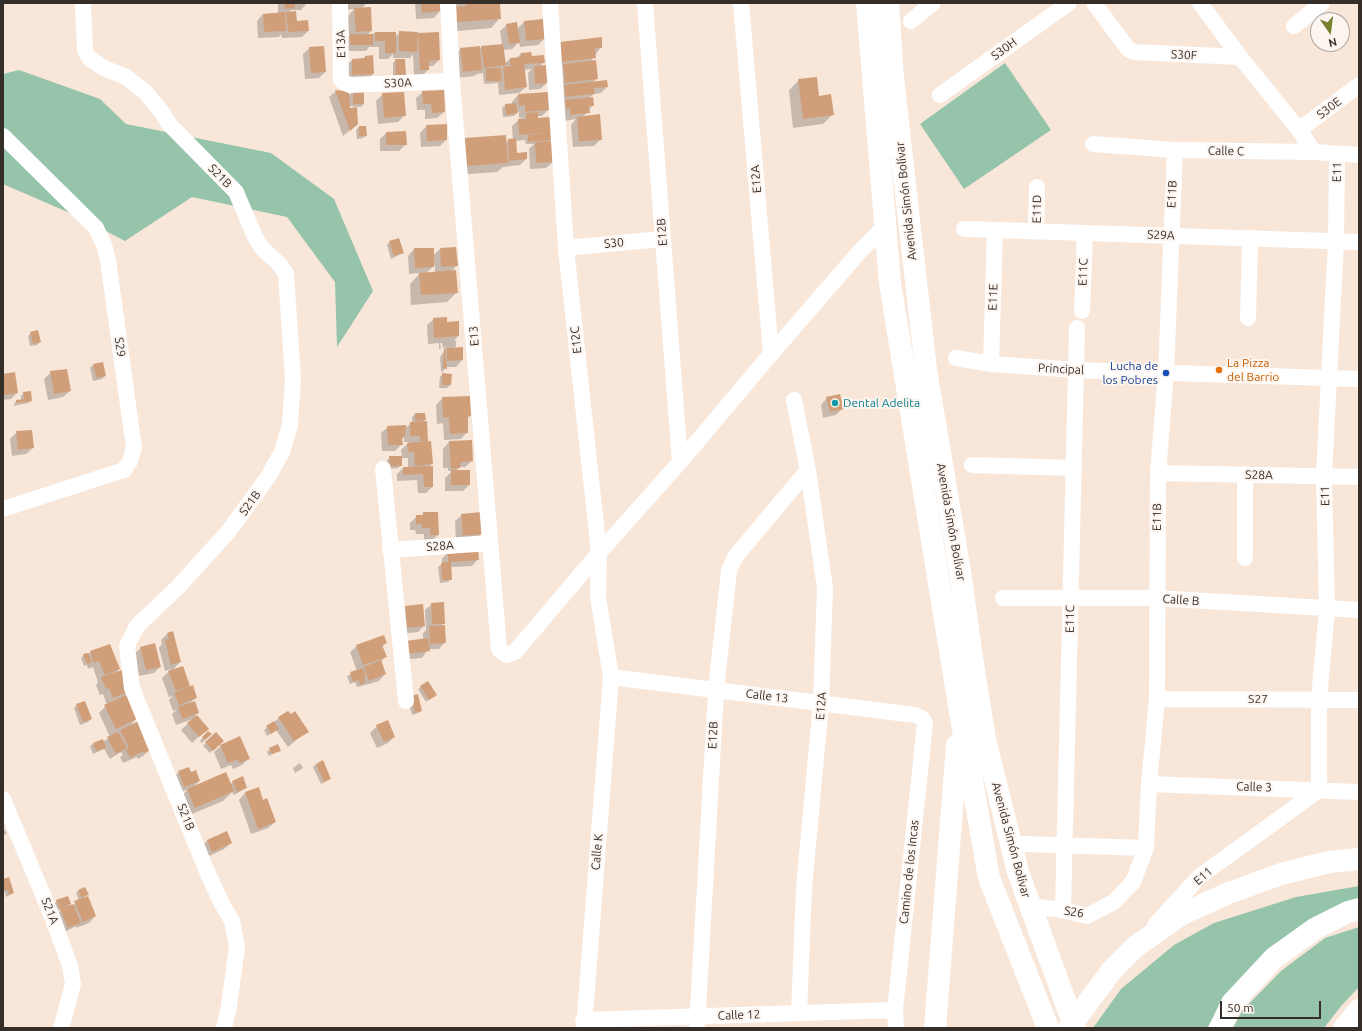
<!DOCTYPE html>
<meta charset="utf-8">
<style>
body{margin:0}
#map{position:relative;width:1362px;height:1031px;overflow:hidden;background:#f8e6d9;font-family:Ubuntu,sans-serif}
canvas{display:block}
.frame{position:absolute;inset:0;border:4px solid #342d28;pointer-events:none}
.north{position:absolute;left:1310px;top:12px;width:40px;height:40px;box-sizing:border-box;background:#fdf5f0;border:1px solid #ada5a0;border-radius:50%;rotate:166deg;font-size:11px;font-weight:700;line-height:16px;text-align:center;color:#342d28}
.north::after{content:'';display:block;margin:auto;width:14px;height:18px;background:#76802d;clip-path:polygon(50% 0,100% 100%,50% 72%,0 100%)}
.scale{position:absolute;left:1220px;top:1001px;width:101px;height:18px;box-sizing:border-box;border:2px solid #342d28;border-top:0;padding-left:5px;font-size:12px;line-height:14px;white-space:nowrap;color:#342d28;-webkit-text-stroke:3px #fdf5f0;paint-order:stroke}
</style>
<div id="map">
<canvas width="1362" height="1031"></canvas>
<div class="frame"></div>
<div class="north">N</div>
<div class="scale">50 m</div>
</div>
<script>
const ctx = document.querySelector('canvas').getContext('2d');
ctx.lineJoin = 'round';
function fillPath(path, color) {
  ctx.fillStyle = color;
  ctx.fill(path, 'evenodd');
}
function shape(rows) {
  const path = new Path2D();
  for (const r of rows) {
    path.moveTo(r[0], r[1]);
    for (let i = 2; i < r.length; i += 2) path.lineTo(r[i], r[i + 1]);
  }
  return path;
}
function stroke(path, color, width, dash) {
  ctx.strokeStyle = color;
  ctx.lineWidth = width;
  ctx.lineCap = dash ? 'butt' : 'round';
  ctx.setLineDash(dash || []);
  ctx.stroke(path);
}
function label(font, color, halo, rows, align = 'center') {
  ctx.font = font + ' Ubuntu,sans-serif';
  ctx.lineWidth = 4;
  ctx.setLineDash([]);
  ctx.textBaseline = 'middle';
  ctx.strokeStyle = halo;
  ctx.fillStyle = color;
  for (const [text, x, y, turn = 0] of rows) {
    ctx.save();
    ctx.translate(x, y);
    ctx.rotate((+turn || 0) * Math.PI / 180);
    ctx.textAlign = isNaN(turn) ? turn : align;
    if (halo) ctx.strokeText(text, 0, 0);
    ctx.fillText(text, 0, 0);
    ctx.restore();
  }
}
fillPath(shape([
 [1005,63,1051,130,964,189,920,124],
 [19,70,100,99,126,124,271,153,334,199,373,291,337,347,335,282,287,217,192,197,125,241,79,217,3,184,3,74],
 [1359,886,1359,902,1235,986,1207,1028,1093,1028,1121,989,1174,945,1214,923,1296,897],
 [1359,927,1359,987,1342,1005,1324,1028,1233,1028,1242,1011,1281,971,1325,938]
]), '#95c4ab');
fillPath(shape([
 [278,3,307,3,301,10,291,10,289,13,296,22,308,31,302,37,282,38,281,34,279,37,258,38,257,21,263,14,278,13],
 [341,3,367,3,361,9,371,31,367,35,375,33,395,37,400,32,417,36,419,34,439,60,433,66,428,66,428,70,422,76,414,76,413,54,410,58,393,58,393,54,388,59,379,59,379,47,369,47,366,51,344,51,344,41,349,36,348,16,354,9,341,10],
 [415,3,439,3,440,11,434,18,416,19],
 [456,3,490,3,500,18,491,28,447,32],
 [524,22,544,39,538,45,520,47,519,42,512,49,503,50,504,64,510,59,517,58,521,53,544,62,540,66,547,83,540,89,529,90,528,73,532,69,524,70,526,87,519,93,499,95,498,83,484,84,483,73,477,74,474,76,456,78,454,55,461,49,479,50,482,47,502,45,500,31,507,25,517,29],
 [601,47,590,62,597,78,593,83,607,87,601,93,594,94,589,98,593,105,583,117,601,139,594,146,573,147,571,125,576,119,564,121,554,49],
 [310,48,325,72,319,78,305,79,303,54],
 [365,57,373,74,367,80,346,81,346,66,352,60,363,59],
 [396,60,405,75,393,78,393,63],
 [799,80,818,97,833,114,823,124,793,128,789,90],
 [336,91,348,96,353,92,364,104,361,107,349,106,357,124,343,136,329,97],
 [423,92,444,112,437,118,425,119,425,110,417,110,416,98],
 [383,94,404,116,398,122,378,124,376,101],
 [518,95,549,109,542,116,537,116,552,139,549,142,553,162,546,168,530,169,529,149,534,144,526,144,525,140,515,141,516,154,526,159,520,165,503,167,497,172,456,175,455,149,506,143,508,140,513,140,512,126,522,117,519,118,519,111,514,116,503,117,502,108,505,105,512,104,512,102],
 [427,126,446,140,440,146,421,147,420,133],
 [359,127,366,136,363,138,357,139,356,130],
 [386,133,406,144,399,151,380,151,380,139],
 [389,242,403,253,391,259,387,245],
 [414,249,433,256,440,249,457,265,451,272,457,292,447,302,411,305,410,284,420,273,409,274,408,256],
 [435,265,435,273,426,273],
 [434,319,446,323,458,336,454,341,456,341,456,346,453,349,462,348,462,360,456,367,446,367,443,372,441,371,440,357,445,350,445,346,443,349,442,343,440,343,441,349,439,349,439,343,428,344,427,325],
 [31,333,40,342,37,345,30,346,28,336],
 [102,363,105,376,102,379,93,381,90,368,93,365],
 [51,372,70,391,63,397,48,400,44,379],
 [443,374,450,385,447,388,439,388,440,377],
 [3,375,17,393,11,399,3,400],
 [24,393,31,400,28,403,13,406,16,401,21,400,21,396],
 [443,398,470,416,467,419,467,432,461,439,444,440,443,423,437,424,436,405],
 [827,398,842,409,836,415,823,418,821,405],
 [415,414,425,420,422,423,426,422,427,442,432,464,429,467,432,487,426,493,418,493,417,480,397,481,397,474,403,468,408,468,408,458,401,458,401,465,398,468,387,469,387,460,390,457,402,457,401,450,409,442,404,442,404,437,402,439,402,444,395,451,382,451,381,433,388,427,405,428,412,423,412,417],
 [17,432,33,448,26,454,12,456,10,439],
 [471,441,472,461,465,467,460,467,456,471,469,485,463,491,445,491,445,478,452,471,448,471,448,468,443,468,443,449,449,442],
 [424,513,438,535,431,541,424,541,424,534,416,534,415,530,410,530,410,523,417,516,421,516],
 [462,515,481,534,475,540,456,542,455,521],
 [448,552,478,559,472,566,450,567,451,579,448,582,440,583,438,567,442,564,442,559],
 [432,604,444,623,441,626,445,642,439,649,428,649,422,658,400,660,423,640,423,633,426,630,425,610],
 [406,607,424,626,418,632,401,634,399,613],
 [172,632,180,662,172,671,182,667,190,688,196,697,190,703,198,713,195,715,207,729,192,743,181,730,193,719,176,725,172,714,177,709,173,711,169,700,173,696,169,697,162,678,171,669,165,671,159,648,162,644,161,640,167,634],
 [386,643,382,647,385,657,381,662,385,674,379,681,362,686,357,687,355,682,350,684,347,676,357,671,350,652,357,646],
 [110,645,119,669,115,674,129,691,124,697,136,719,130,726,150,749,143,756,138,759,137,757,123,763,120,757,123,755,121,752,110,759,104,749,93,754,90,746,93,744,103,742,110,737,99,713,107,705,103,694,100,695,96,685,98,682,93,667,88,669,87,665,84,666,81,658,84,655],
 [141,648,160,667,154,673,139,676,134,654],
 [421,687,436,695,426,702,418,689],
 [408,700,421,710,418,713,412,715],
 [77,705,91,719,88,722,80,725,74,708],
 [279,718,307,731,288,747,276,730,267,736,264,730],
 [377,726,394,737,388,743,377,748,370,733],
 [208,732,210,734,202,743,200,741],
 [223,741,210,753,203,746,206,743],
 [221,746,248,759,242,765,233,769,231,765,221,769,214,752],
 [270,749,280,750,269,756,267,752],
 [300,763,303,768,295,773,293,768],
 [316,764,330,779,321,784,313,767],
 [179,772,190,773,199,781,193,788,230,784,242,777,246,788,234,795,232,792,223,801,185,817,178,800,188,789,178,793,172,779],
 [258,789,263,801,275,822,268,828,251,834,239,800,245,793],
 [3,828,7,833,3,836],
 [226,832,231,843,224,849,205,858,201,847,207,841],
 [3,880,13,893,6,897,5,892,3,893],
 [79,890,87,894,83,899,95,916,89,923,76,928,76,926,61,934,54,917,62,909,57,911,54,904,57,901,70,904,66,908,72,906,79,901,76,893]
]), '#0003');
fillPath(shape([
 [284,3,295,3,295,8,285,9],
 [421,3,440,3,441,11,422,13],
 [466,3,500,4,501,19,456,22,455,7,466,6],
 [371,7,372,31,356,32,354,8],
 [296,11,297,21,308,20,309,31,288,32,286,12],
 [285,12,286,31,264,32,263,14],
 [543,19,545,39,526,41,524,21],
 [517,22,520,43,509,44,506,24],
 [399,31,418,32,417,52,399,51],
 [375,32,396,32,396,53,385,53,385,41,375,41],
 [439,32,440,60,429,61,429,70,420,70,418,33],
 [350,34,373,34,373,45,350,45],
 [602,37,602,48,595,48,596,58,562,62,560,42],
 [503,44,506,65,484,68,481,46],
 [324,46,326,72,311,73,309,47],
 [480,46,482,70,463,72,460,48],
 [531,52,532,56,544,55,545,63,524,64,527,87,505,90,503,67,515,65,510,65,510,58,521,57,521,53],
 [373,55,374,74,352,75,352,59,365,58,365,56],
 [395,59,405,59,406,75,396,76],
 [596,60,598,79,565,83,563,64],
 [546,65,548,83,535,84,534,66],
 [486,68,501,68,502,81,486,81],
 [817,77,819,96,831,94,834,115,803,119,798,79],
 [607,80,608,87,594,88,595,94,565,97,564,85],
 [335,90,349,91,350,108,357,107,358,124,350,131],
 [444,90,445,112,432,113,431,104,423,104,422,91],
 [353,91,364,91,364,104,353,104],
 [404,92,406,116,384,118,382,93],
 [548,92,550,110,525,112,525,105,519,106,518,94],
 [593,97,594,106,589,106,590,113,570,115,570,108,566,109,565,100],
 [516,103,518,113,506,115,505,104],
 [538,112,538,118,550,117,553,140,528,142,528,135,544,133,519,135,518,119,526,119,526,113],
 [600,114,602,140,579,141,577,117],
 [447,124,447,140,427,141,426,125],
 [359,126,366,126,367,136,359,136],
 [406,131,407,145,386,145,386,132],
 [506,135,508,163,466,166,464,138],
 [516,138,517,153,527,152,527,159,509,161,508,139],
 [553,141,554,162,536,163,535,142],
 [399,238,404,253,394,256,389,241],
 [456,247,458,266,441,267,440,248],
 [414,248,434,248,434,267,415,268],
 [456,270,458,293,421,295,419,273],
 [447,317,447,322,459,321,459,336,434,338,433,318],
 [38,330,41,342,33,344,30,332],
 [463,347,463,360,447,361,447,348],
 [444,348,445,349,447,369,443,368],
 [103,362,106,376,96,378,93,364],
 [67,369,71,391,54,394,50,371],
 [15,372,18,393,3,395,3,374],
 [442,373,452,374,451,385,442,385],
 [31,391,32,401,16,403,16,400,24,399,23,392],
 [840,394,844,409,830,412,826,397],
 [470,396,471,416,468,416,468,433,450,434,449,417,443,418,442,397],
 [415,413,425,413,426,420,415,421],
 [427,421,428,441,420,441,420,436,410,436,410,422],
 [406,425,405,437,402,437,403,445,388,445,387,426],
 [32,430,34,448,18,450,16,431],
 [472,440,473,461,461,462,460,468,451,469,449,441],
 [431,441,433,464,415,466,414,452,408,452,407,443],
 [389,456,402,456,402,466,390,466],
 [433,466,433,487,424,487,423,474,403,475,403,467],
 [451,470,470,470,470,485,451,485],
 [423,512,438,512,439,535,430,535,430,528,422,528,422,524,416,524,416,515,423,515],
 [481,512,482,534,463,536,461,514],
 [478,549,479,560,451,562,452,580,442,580,441,563,448,562,448,551],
 [444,602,445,624,432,624,431,603],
 [423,604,425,626,407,628,405,606],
 [445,625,446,643,430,644,429,626],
 [173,631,181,662,171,665,165,640,169,639,167,633],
 [384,635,387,643,382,645,387,657,363,665,356,645],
 [428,638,430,651,407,654,405,641],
 [155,643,161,667,146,670,140,647],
 [110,644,120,669,105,675,99,661,94,663,90,651],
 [88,653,92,662,87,664,83,654],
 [381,660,386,674,369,681,364,667],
 [183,666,190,686,176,691,168,671],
 [363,668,366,677,364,678,365,683,360,685,358,680,353,682,350,672],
 [122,670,131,691,113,698,109,688,106,689,101,677],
 [428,681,437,695,429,700,420,686],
 [193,685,197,698,179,705,174,693],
 [129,694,137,719,116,729,104,705],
 [418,694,422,711,415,713,411,696],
 [85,701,92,719,83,722,76,704],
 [195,701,199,713,182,719,178,707],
 [288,711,291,714,295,711,309,732,294,741,278,717],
 [197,715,209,729,199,737,187,723],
 [141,720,151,750,144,753,143,751,130,758,126,750,129,748,120,730],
 [388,720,395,737,384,742,376,725],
 [274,721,279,729,271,734,266,726],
 [208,731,212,734,205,740,202,737],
 [118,732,127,748,116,754,107,737],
 [216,732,224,741,213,751,205,742],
 [240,736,250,759,239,763,238,759,228,763,220,745],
 [103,739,106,748,96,751,93,743],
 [278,744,281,751,272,754,269,748],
 [323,760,331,779,324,782,316,764],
 [189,767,191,772,196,770,200,781,184,787,178,771],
 [226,772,234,791,195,808,187,789],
 [243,776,247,788,237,792,232,781],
 [259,787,263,800,267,798,276,822,258,829,245,792],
 [227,831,232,843,212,852,207,840],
 [9,877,14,893,9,895,8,890,3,891,3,879],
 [85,887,89,895,81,897,78,890],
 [68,896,71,904,60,909,56,900],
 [88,896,96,916,83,922,74,901],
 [73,904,81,923,68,928,60,909]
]), '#d09f79');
stroke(shape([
 [83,3,85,50,89,58,104,68,126,77,145,92,161,111,169,124,236,192,255,237,262,248,280,265,286,274,293,379,290,425,282,452,268,477,228,532,178,587,137,626,127,646,132,688,208,874,222,904,232,921,237,947,229,1006,224,1028],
 [340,3,341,80,345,83,350,85,452,81],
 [448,3,452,81,499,649,507,655,515,652,599,553,680,462,771,354,861,250,885,226],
 [550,3,566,248,599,553,598,597,611,677,584,1028],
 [645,3,680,462],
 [741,3,771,354],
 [1094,3,1128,49,1134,52,1240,57],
 [1200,3,1240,57,1299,130,1314,152],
 [911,21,933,3],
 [1294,26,1322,3],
 [940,95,1069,3],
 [1299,130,1359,85],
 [3,136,96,228,104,245,108,260,134,448,130,461,124,470,3,509],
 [1093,144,1175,150,1314,152,1359,155],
 [964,229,1359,242],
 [1036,230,1037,187],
 [566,248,662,239],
 [1082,311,1085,233],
 [1248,318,1250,238],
 [956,358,991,364,1077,370,1359,379],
 [991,364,995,230],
 [794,400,808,470,825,588,821,703,804,888,799,1013],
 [972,465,1074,468],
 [383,469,406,701],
 [1158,473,1359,477],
 [390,550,490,543],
 [1245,558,1245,474],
 [1003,598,1156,598,1359,610],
 [611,677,915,715,922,718,925,723,895,1010,896,1028],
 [1157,699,1359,700],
 [1149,784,1359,792],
 [3,799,53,919,70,966,73,984,61,1028],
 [1024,844,1146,848],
 [1029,906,1063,910,1087,916,1114,902,1133,882,1146,848,1149,784,1157,699,1158,473,1166,373,1175,150],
 [1063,910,1077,328],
 [1155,925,1200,876,1319,790,1319,699,1327,609,1324,476,1336,241,1337,155],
 [583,1020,895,1010],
 [697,1028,716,690,729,571,735,557,808,470]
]), '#fff', 16);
stroke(shape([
 [1069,1028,1112,970,1135,947,1182,914,1229,893,1281,874,1329,862,1359,859],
 [1344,1028,1359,1010]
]), '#fff', 22);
stroke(shape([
 [867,3,890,283,960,712,989,878,1048,1028],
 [888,3,893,78,926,370,960,571,972,658,985,739,1018,872,1075,1028],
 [935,1028,957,745],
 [1220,1028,1232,1003,1274,958,1316,928,1348,912,1359,909]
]), '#fff', 22);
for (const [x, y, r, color] of [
 [1219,370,4,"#e8710a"],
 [1166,373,4,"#1a4fb4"],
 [835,403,4,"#0f9aa8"]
]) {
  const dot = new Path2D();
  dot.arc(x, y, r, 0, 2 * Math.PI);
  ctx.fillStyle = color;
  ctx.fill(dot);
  stroke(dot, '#fdf5f0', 1.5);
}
label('12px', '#342d28', '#fdf5f0', [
 ["E13A",341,44,-91],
 ["S30H",1004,49,-36],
 ["S30F",1184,55,3],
 ["S30A",398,83,-2],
 ["S30E",1329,108,-37],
 ["Calle C",1226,151,1],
 ["E11",1337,172,-89],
 ["S21B",220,176,45],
 ["E12A",756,179,-95],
 ["E11B",1172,194,-87],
 ["Avenida Simón Bolívar",906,201,-96],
 ["E11D",1037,209,-89],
 ["E12B",662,232,-94],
 ["S29A",1161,235,2],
 ["S30",614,243,-6],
 ["E11C",1083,272,-88],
 ["E11E",993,297,-88],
 ["E13",474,336,-95],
 ["E12C",576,340,-96],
 ["S29",120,347,82],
 ["Principal",1061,369,3],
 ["S28A",1259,475,1],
 ["E11",1325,496,-91],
 ["S21B",250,503,-54],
 ["E11B",1157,517,-89],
 ["Avenida Simón Bolívar",951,522,80],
 ["S28A",440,546,-4],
 ["Calle B",1181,600,4],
 ["E11C",1070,619,-89],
 ["Calle 13",767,696,7],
 ["S27",1258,699],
 ["E12A",821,706,-86],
 ["E12B",713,735,-87],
 ["Calle 3",1254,787,2],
 ["S21B",186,817,68],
 ["Avenida Simón Bolívar",1011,840,75],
 ["Calle K",597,852,-85],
 ["Camino de los Incas",909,872,-84],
 ["E11",1203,876,-41],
 ["S21A",50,911,68],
 ["S26",1074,912,8],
 ["Calle 12",739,1015,-2]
]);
label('12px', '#c56008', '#fdf5f0', [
 ["La Pizza",1227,363],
 ["del Barrio",1227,377]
], 'left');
label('12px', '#164399', '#fdf5f0', [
 ["Lucha de",1158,366],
 ["los Pobres",1158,380]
], 'right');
label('12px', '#0d838f', '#fdf5f0', [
 ["Dental Adelita",843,403]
], 'left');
</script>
